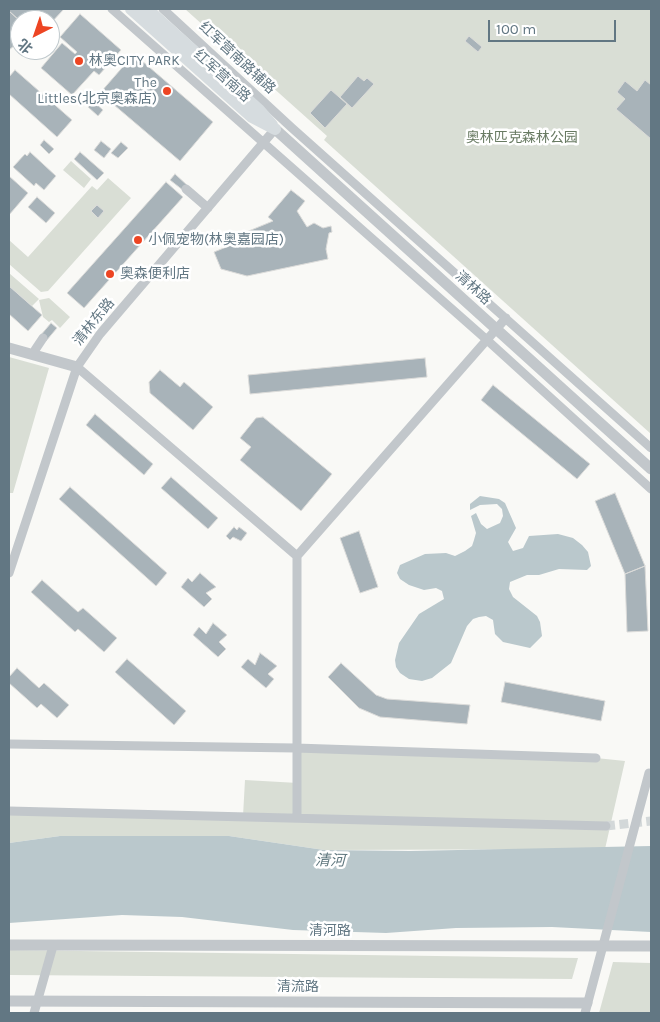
<!DOCTYPE html>
<meta charset="utf-8">
<style>
body{margin:0}
#map{position:relative;width:660px;height:1022px;overflow:hidden;background:#f9f9f6;font-family:Karla,"Noto Sans SC",sans-serif}
canvas{display:block}
.frame{position:absolute;inset:0;border:10px solid #627783;pointer-events:none}
.north{position:absolute;left:10px;top:10px;width:50px;height:50px;box-sizing:border-box;background:#fff;border:1px solid #c0c9cd;border-radius:50%;rotate:221deg;font-size:14px;font-weight:700;line-height:20px;text-align:center;color:#627783}
.north::after{content:'';display:block;margin:auto;width:18px;height:22px;background:#ed4523;clip-path:polygon(50% 0,100% 100%,50% 72%,0 100%)}
.scale{position:absolute;left:488px;top:20px;width:128px;height:22px;box-sizing:border-box;border:2px solid #627783;border-top:0;padding-left:6px;font-size:15px;line-height:18px;white-space:nowrap;color:#627783;-webkit-text-stroke:4px #fff;paint-order:stroke}
</style>
<div id="map">
<canvas width="660" height="1022"></canvas>
<div class="frame"></div>
<div class="north">北</div>
<div class="scale">100 m</div>
</div>
<script>
const ctx = document.querySelector('canvas').getContext('2d');
ctx.lineJoin = 'round';
function fillPath(path, color) {
  ctx.fillStyle = color;
  ctx.fill(path, 'evenodd');
}
function shape(rows) {
  const path = new Path2D();
  for (const r of rows) {
    path.moveTo(r[0], r[1]);
    for (let i = 2; i < r.length; i += 2) path.lineTo(r[i], r[i + 1]);
  }
  return path;
}
function stroke(path, color, width, dash) {
  ctx.strokeStyle = color;
  ctx.lineWidth = width;
  ctx.lineCap = dash ? 'butt' : 'round';
  ctx.setLineDash(dash || []);
  ctx.stroke(path);
}
function label(font, color, halo, rows, align = 'center') {
  ctx.font = font + ' Karla,"Noto Sans SC",sans-serif';
  ctx.lineWidth = 5;
  ctx.setLineDash([]);
  ctx.textBaseline = 'middle';
  ctx.strokeStyle = halo;
  ctx.fillStyle = color;
  for (const [text, x, y, turn = 0] of rows) {
    ctx.save();
    ctx.translate(x, y);
    ctx.rotate((+turn || 0) * Math.PI / 180);
    ctx.textAlign = isNaN(turn) ? turn : align;
    if (halo) ctx.strokeText(text, 0, 0);
    ctx.fillText(text, 0, 0);
    ctx.restore();
  }
}
fillPath(shape([
 [185,9,651,9,651,434,324,140,327,136],
 [71,161,91,179,84,188,63,170],
 [108,178,131,198,48,291,41,292,9,264,9,240,28,257,92,186,97,190],
 [9,273,39,299,32,306,9,286],
 [49,298,70,317,60,328,52,320,49,322,43,317,39,300],
 [9,357,49,368,13,493,9,493],
 [296,748,596,758,625,761,605,849,324,850,229,836,60,836,9,843,9,811,243,816,245,780,298,783],
 [9,950,578,958,572,979,9,975],
 [613,962,651,963,651,1013,599,1013]
]), '#d9ded5');
fillPath(shape([
 [480,496,499,499,505,503,516,528,508,542,513,551,523,548,529,536,558,534,573,538,582,545,588,552,591,566,587,570,559,569,539,575,527,575,510,582,509,589,513,597,537,616,540,622,542,636,530,648,503,642,495,634,493,620,486,616,479,617,473,619,467,626,451,663,432,678,422,681,409,679,400,673,396,667,395,660,399,643,419,614,444,599,442,591,436,588,424,590,409,585,400,579,397,573,400,565,425,554,446,553,455,556,465,551,472,546,474,540,476,533,471,516,476,513,481,524,487,529,500,523,503,516,502,509,497,504,480,505,470,510,470,504],
 [60,836,229,836,324,850,410,851,651,846,651,932,552,927,456,928,386,933,293,930,182,917,122,915,9,923,9,843]
]), '#bac8cc');
const building = shape([
 [9,9,64,9,50,24,50,20,20,21,9,11,9,9],
 [9,11,20,21,20,41,9,50,9,11],
 [80,14,121,50,99,75,94,71,72,95,41,68,62,43,75,54,77,52,60,37,80,14],
 [469,36,482,47,478,52,465,41,469,36],
 [134,54,213,122,180,161,100,93,134,54],
 [15,70,72,120,57,137,9,94,9,77,15,70],
 [358,76,364,81,367,78,374,84,352,108,340,97,358,76],
 [645,80,651,85,651,139,616,109,625,99,617,92,625,81,637,91,645,80],
 [331,90,347,104,325,128,310,113,331,90],
 [93,101,103,110,98,116,88,107,93,101],
 [44,140,54,149,49,154,40,145,44,140],
 [101,141,111,149,104,158,94,150,101,141],
 [121,142,128,148,118,158,111,153,121,142],
 [30,152,56,176,44,190,36,183,34,186,13,167,25,154,27,156,30,152],
 [80,152,104,173,97,180,74,159,80,152],
 [175,174,188,186,184,191,170,180,175,174],
 [9,176,28,193,9,215,9,176],
 [166,182,183,197,84,308,67,293,166,182],
 [291,190,305,201,297,211,307,227,314,223,323,228,331,226,332,232,329,233,326,249,328,259,247,276,221,269,214,252,241,241,239,235,273,221,268,217,291,190],
 [37,197,55,213,46,223,28,207,37,197],
 [97,205,104,211,98,218,91,211,97,205],
 [9,286,42,315,28,331,9,314,9,286],
 [51,323,57,328,46,341,40,336,51,323],
 [425,358,427,377,250,394,248,375,425,358],
 [160,370,180,387,184,382,213,407,193,430,150,393,149,382,160,370],
 [493,385,590,464,577,479,481,400,493,385],
 [95,414,153,464,144,475,86,425,95,414],
 [263,417,332,474,301,511,240,460,251,447,240,438,256,418,263,417],
 [171,477,218,518,208,529,161,488,171,477],
 [70,487,167,573,156,586,59,499,70,487],
 [615,493,645,566,625,574,595,501,615,493],
 [234,527,237,530,239,527,247,533,241,541,233,537,230,540,226,536,234,527],
 [359,531,378,587,360,593,340,538,359,531],
 [645,566,648,631,627,632,625,574,645,566],
 [200,573,216,587,206,593,212,599,204,607,181,587,188,578,192,582,200,573],
 [42,580,78,612,83,608,117,638,104,652,78,629,75,632,31,592,42,580],
 [213,623,227,635,219,642,226,649,218,657,193,635,199,627,206,634,213,623],
 [260,653,277,666,268,674,274,679,266,688,241,667,248,659,255,665,260,653],
 [127,659,186,711,174,725,115,672,127,659],
 [341,663,376,695,387,699,470,705,467,724,380,717,359,708,328,677,341,663],
 [17,668,39,688,44,683,69,705,57,718,41,704,37,708,9,683,9,677,17,668],
 [505,682,605,701,601,721,501,702,505,682]
]);
fillPath(building, '#a8b3b9');
stroke(building, '#dbdbd9', 1);
stroke(shape([
 [606,826,651,821]
]), '#d3d8d9', 9, [9, 4.5]);
stroke(shape([
 [112,9,487,340,651,489],
 [163,9,292,128,651,448],
 [186,189,208,208],
 [35,350,43,338],
 [77,367,297,556,297,816],
 [297,556,506,318],
 [9,573,77,367,100,334,275,129],
 [9,744,296,748,596,758],
 [9,811,606,826],
 [34,1013,53,946],
 [585,1013,649,773]
]), '#c2c7cb', 9);
stroke(shape([
 [275,129,651,469],
 [9,348,77,367],
 [9,945,651,946],
 [9,1001,587,1003]
]), '#c2c7cb', 11);
stroke(shape([
 [131,9,252,117,275,129],
 [147,9,259,110,272,125]
]), '#d6dcdf', 12);
for (const [x, y, r, color] of [
 [79,61,5,"#ed4523"],
 [167,91,5,"#ed4523"],
 [138,240,5,"#ed4523"],
 [110,274,5,"#ed4523"]
]) {
  const dot = new Path2D();
  dot.arc(x, y, r, 0, 2 * Math.PI);
  ctx.fillStyle = color;
  ctx.fill(dot);
  stroke(dot, '#fff', 2);
}
label('14px', '#627783', '#fff', [
 ["红军营南路辅路",237,58,43],
 ["红军营南路",222,76,42],
 ["清林路",473,288,42],
 ["清林东路",94,322,-51],
 ["清河路",330,931],
 ["清流路",298,987]
]);
label('14px', '#627783', '#fff', [
 ["林奥CITY PARK",89,61],
 ["The",157,83,"right"],
 ["Littles(北京奥森店)",157,99,"right"],
 ["小佩宠物(林奥嘉园店)",148,240],
 ["奥森便利店",120,274]
], 'left');
label('14px', '#687a62', '#fff', [
 ["奥林匹克森林公园",522,138]
]);
label('italic 15px', '#5e767d', '#fff', [
 ["清河",330,861,1]
]);
</script>
